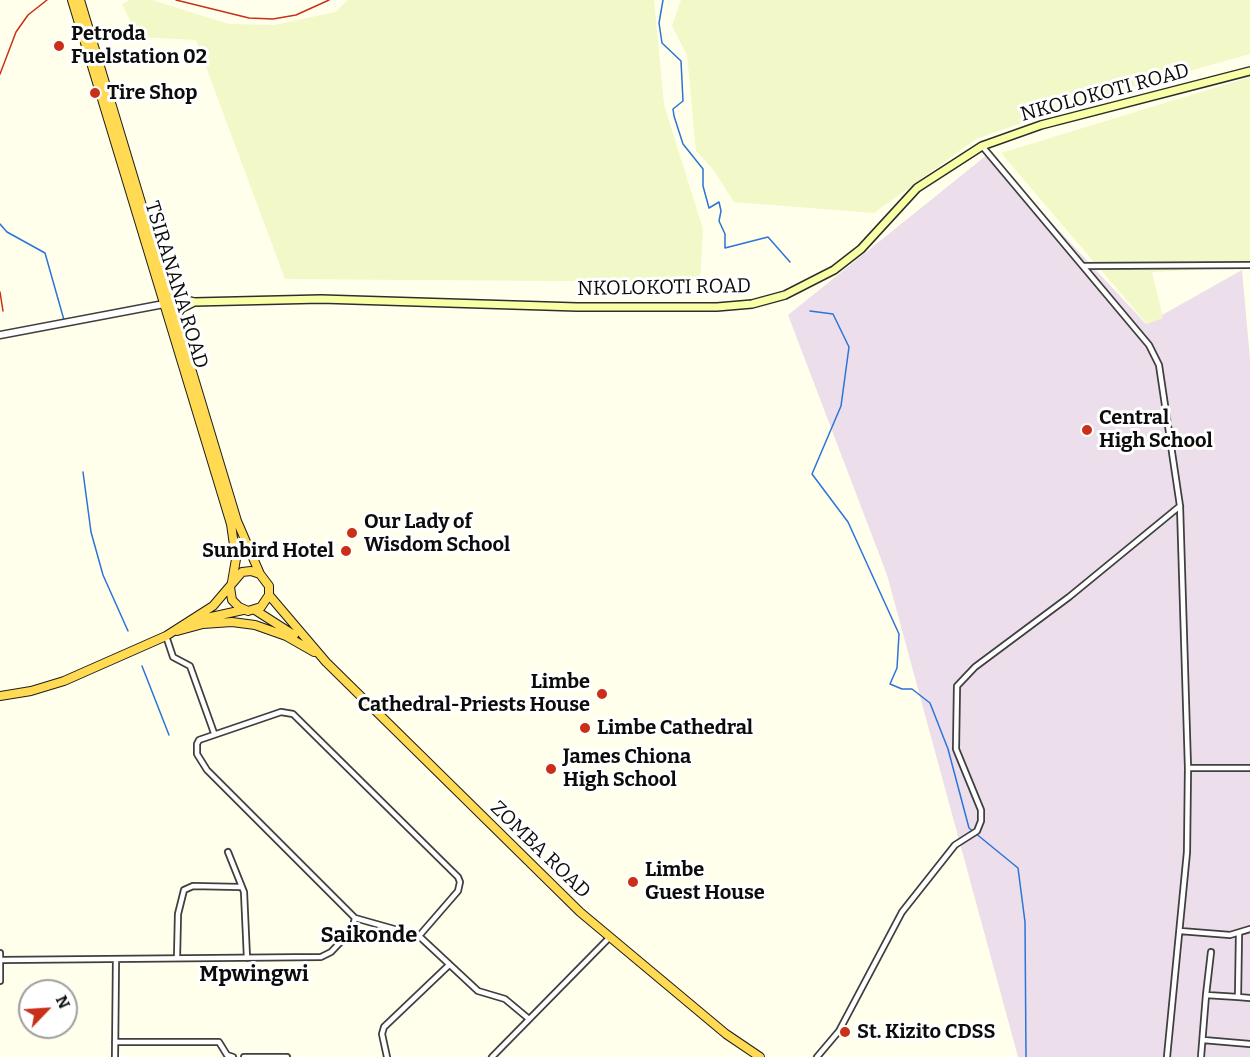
<!DOCTYPE html>
<style>
body{margin:0}
#map{position:relative;width:1250px;height:1057px;overflow:hidden;background:#ffffeb;font-family:Bitter,serif}
canvas{display:block}
.north{position:absolute;left:18px;top:979px;width:60px;height:60px;box-sizing:border-box;background:#fff;border:2px solid #9e9e9e;border-radius:50%;rotate:65deg;font-size:16px;font-weight:700;line-height:24px;text-align:center;color:#0c0c0c}
.north::after{content:'';display:block;margin:auto;width:21px;height:27px;background:#c93017;clip-path:polygon(50% 0,100% 100%,50% 72%,0 100%)}
</style>
<div id="map">
<canvas width="1250" height="1057"></canvas>
<div class="north">N</div>
</div>
<script>
const ctx = document.querySelector('canvas').getContext('2d');
ctx.lineJoin = 'round';
function fillPath(path, color) {
  ctx.fillStyle = color;
  ctx.fill(path, 'evenodd');
}
function shape(rows) {
  const path = new Path2D();
  for (const r of rows) {
    path.moveTo(r[0], r[1]);
    for (let i = 2; i < r.length; i += 2) path.lineTo(r[i], r[i + 1]);
  }
  return path;
}
function stroke(path, color, width, dash) {
  ctx.strokeStyle = color;
  ctx.lineWidth = width;
  ctx.lineCap = dash ? 'butt' : 'round';
  ctx.setLineDash(dash || []);
  ctx.stroke(path);
}
function label(font, color, halo, rows, align = 'center') {
  ctx.font = font + ' Bitter,serif';
  ctx.lineWidth = 6;
  ctx.setLineDash([]);
  ctx.textBaseline = 'middle';
  ctx.strokeStyle = halo;
  ctx.fillStyle = color;
  for (const [text, x, y, turn = 0] of rows) {
    ctx.save();
    ctx.translate(x, y);
    ctx.rotate((+turn || 0) * Math.PI / 180);
    ctx.textAlign = isNaN(turn) ? turn : align;
    if (halo) ctx.strokeText(text, 0, 0);
    ctx.fillText(text, 0, 0);
    ctx.restore();
  }
}
fillPath(shape([
 [988,154,1146,324,1242,270,1250,359,1250,1057,1018,1057,887,575,788,315]
]), '#ecdfeb');
fillPath(shape([
 [130,0,152,0,229,24,274,25,335,12,348,0,654,0,664,105,703,229,700,282,285,279,196,40,138,37,122,4],
 [681,0,1250,0,1250,54,1090,99,976,139,874,213,734,202,713,169,696,151,687,55,672,26],
 [1250,77,1250,278,1249,267,1152,272,1163,318,1147,324,1001,153]
]), '#f3f8c9');
stroke(shape([
 [663,0,659,23,662,43,681,61,683,101,673,109,674,116,683,144,703,169,703,186,709,208,719,202,721,211,719,221,725,234,725,248,768,237,790,262],
 [0,224,7,232,45,253,64,320],
 [810,311,833,314,849,347,841,406,812,474,848,522,899,634,897,668,890,684,902,689,912,689,930,703,948,749,969,828,1018,868,1025,922,1026,1057],
 [83,472,91,532,103,575,128,631],
 [142,666,169,735]
]), '#2a74da', 1.5);
const minor = shape([
 [982,146,1149,345,1159,365,1180,506,1188,768,1187,852,1167,1057],
 [1083,266,1250,265],
 [166,636,173,657,190,666,214,733],
 [1188,768,1250,768],
 [228,852,244,892,247,958],
 [1180,931,1230,935,1250,929],
 [419,936,458,891,460,882,458,877,293,714,281,712,199,740,197,744,197,754,207,770,355,918,419,936,478,991,505,999,529,1019],
 [0,953,0,981],
 [177,958,178,914,184,890,193,886,240,887],
 [1,960,321,957,331,952,352,930,355,918],
 [1206,995,1211,952],
 [1238,997,1250,998],
 [1203,1040,1250,1044],
 [115,1042,219,1042,227,1055,233,1057],
 [115,1057,116,959],
 [244,1057,287,1057],
 [387,1057,382,1034,384,1027,448,966],
 [492,1057,609,938],
 [817,1057,839,1031,902,912,955,845,977,831,981,821,981,810,956,749,957,686,975,667,1069,597,1180,506],
 [1201,1057,1206,995,1238,997,1239,934]
]);
const tertiary = shape([
 [0,335,164,304]
]);
const secondary = shape([
 [168,292,175,297,194,302,321,299,577,307,717,307,752,304,785,295,834,270,861,249,917,188,982,146,1041,125,1250,71],
 [174,318,182,308,194,302]
]);
const trunk = shape([
 [72,0,231,524,236,559,232,582],
 [80,0,237,521,260,574],
 [269,595,326,662,580,912,726,1034,760,1057],
 [255,610,294,635],
 [193,621,243,610],
 [177,631,203,624,232,622,255,625,286,636,314,652],
 [0,696,31,691,64,681,166,636,213,606,242,572,251,571,260,574,269,586,269,595,261,607,248,611,239,607,232,600,230,587]
]);
stroke(minor, '#3f3f3f', 8);
stroke(tertiary, '#3f3f3f', 9);
stroke(secondary, '#2e2e2e', 10);
stroke(trunk, '#1d1d1d', 10);
stroke(minor, '#fff', 4.5);
stroke(tertiary, '#fff', 6);
stroke(secondary, '#f9ffa6', 7);
stroke(trunk, '#ffda52', 8);
stroke(shape([
 [176,0,249,18,273,19,296,15,329,0],
 [0,74,16,32,28,15,47,0],
 [0,292,3,311]
]), '#c93017', 1.5);
for (const [x, y, r, color] of [
 [59,46,6,"#c93017"],
 [95,93,6,"#c93017"],
 [1087,430,6,"#c93017"],
 [352,533,6,"#c93017"],
 [346,551,6,"#c93017"],
 [602,694,6,"#c93017"],
 [585,728,6,"#c93017"],
 [551,769,6,"#c93017"],
 [633,882,6,"#c93017"],
 [845,1032,6,"#c93017"]
]) {
  const dot = new Path2D();
  dot.arc(x, y, r, 0, 2 * Math.PI);
  ctx.fillStyle = color;
  ctx.fill(dot);
  stroke(dot, '#fff', 2);
}
label('bold 20px', '#0c0c0c', '#fff', [
 ["Petroda",71,34],
 ["Fuelstation 02",71,57],
 ["Tire Shop",107,93],
 ["Central",1099,418],
 ["High School",1099,441],
 ["Our Lady of",364,522],
 ["Wisdom School",364,545],
 ["Sunbird Hotel",334,551,"right"],
 ["Limbe",590,682,"right"],
 ["Cathedral-Priests House",590,705,"right"],
 ["Limbe Cathedral",597,728],
 ["James Chiona",563,757],
 ["High School",563,780],
 ["Limbe",645,870],
 ["Guest House",645,893],
 ["St. Kizito CDSS",857,1032]
], 'left');
label('20px', '#0c0c0c', '#fff', [
 ["NKOLOKOTI ROAD",1105,93,-15],
 ["TSIRANANA ROAD",176,285,73],
 ["NKOLOKOTI ROAD",664,288,-1],
 ["ZOMBA ROAD",540,850,44]
]);
label('bold 22px', '#0c0c0c', '#fff', [
 ["Saikonde",369,936],
 ["Mpwingwi",254,975]
]);
</script>
